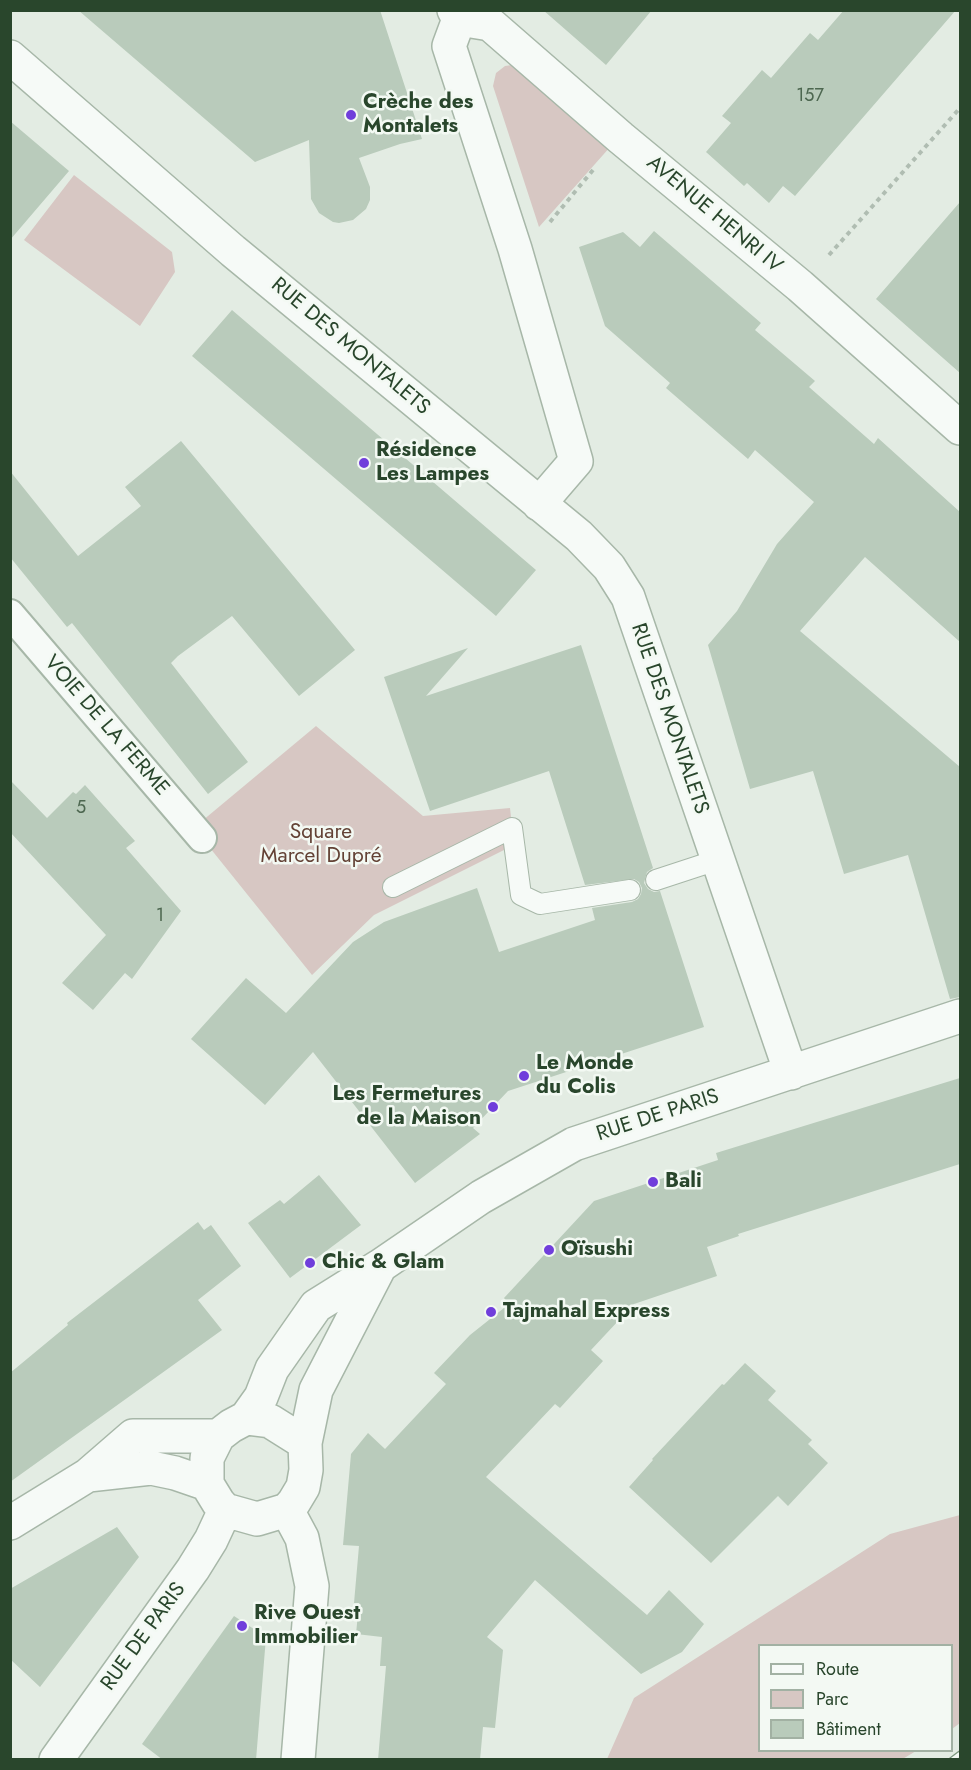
<!DOCTYPE html>
<meta charset="utf-8">
<style>
body{margin:0}
#map{position:relative;width:971px;height:1770px;overflow:hidden;background:#e3ece3;font-family:Jost,sans-serif}
canvas{display:block}
.frame{position:absolute;inset:0;border:12px solid #29462c;pointer-events:none}
.legend{position:absolute;left:758px;top:1644px;width:195px;height:108px;box-sizing:border-box;background:#f3f9f3;border:2px solid #a2b1a3;margin:0;padding:8px 10px;list-style:none;font-size:18px;color:#29462c}
.legend li{display:flex;align-items:center;gap:12px;height:30px}
.legend b{width:30px;border:2px solid #a2b1a3}
</style>
<div id="map">
<canvas width="971" height="1770"></canvas>
<div class="frame"></div>
<ul class="legend">
<li><b style="height:8px;background:#f6faf7"></b>Route</li>
<li><b style="height:16px;background:#d7c7c3"></b>Parc</li>
<li><b style="height:16px;background:#b9cbbb"></b>Bâtiment</li>
</ul>
</div>
<script>
const ctx = document.querySelector('canvas').getContext('2d');
ctx.lineJoin = 'round';
function fillPath(path, color) {
  ctx.fillStyle = color;
  ctx.fill(path, 'evenodd');
}
function shape(rows) {
  const path = new Path2D();
  for (const r of rows) {
    path.moveTo(r[0], r[1]);
    for (let i = 2; i < r.length; i += 2) path.lineTo(r[i], r[i + 1]);
  }
  return path;
}
function stroke(path, color, width, dash) {
  ctx.strokeStyle = color;
  ctx.lineWidth = width;
  ctx.lineCap = dash ? 'butt' : 'round';
  ctx.setLineDash(dash || []);
  ctx.stroke(path);
}
function label(font, color, halo, rows, align = 'center') {
  ctx.font = font + ' Jost,sans-serif';
  ctx.lineWidth = 5;
  ctx.setLineDash([]);
  ctx.textBaseline = 'middle';
  ctx.strokeStyle = halo;
  ctx.fillStyle = color;
  for (const [text, x, y, turn = 0] of rows) {
    ctx.save();
    ctx.translate(x, y);
    ctx.rotate((+turn || 0) * Math.PI / 180);
    ctx.textAlign = isNaN(turn) ? turn : align;
    if (halo) ctx.strokeText(text, 0, 0);
    ctx.fillText(text, 0, 0);
    ctx.restore();
  }
}
fillPath(shape([
 [512,65,518,66,611,146,539,227,493,86,496,73,505,66],
 [74,175,172,252,175,272,140,326,24,240],
 [316,726,423,816,510,808,514,845,374,915,312,975,202,838,202,821],
 [960,1515,960,1723,952,1729,952,1646,760,1646,760,1750,916,1751,901,1760,607,1759,634,1698,890,1534]
]), '#d7c7c3');
fillPath(shape([
 [78,10,380,10,422,139,400,144,359,158,370,187,370,200,366,209,353,220,339,223,333,222,319,213,311,199,309,140,255,162],
 [543,10,652,10,606,65],
 [844,10,956,10,795,196,783,186,769,203,747,183,744,186,706,152,731,123,722,116,762,70,771,78,810,33,818,40],
 [10,121,69,171,10,240],
 [960,202,960,373,876,299],
 [654,231,761,323,755,330,815,381,809,387,874,444,878,438,960,512,960,642,865,557,800,631,960,767,960,997,950,999,908,855,844,874,813,771,750,789,708,645,737,611,777,544,814,502,755,450,748,459,666,388,670,383,605,326,579,247,623,232,640,247],
 [232,310,536,570,496,616,192,356],
 [181,441,355,650,299,696,232,616,178,656,171,663,248,762,208,794,72,623,67,627,10,557,10,471,78,556,141,506,125,487],
 [581,645,653,868,647,872,644,883,648,889,654,892,660,891,704,1027,508,1091,473,1128,480,1134,415,1183,313,1052,265,1105,191,1039,246,978,286,1013,353,942,384,922,477,888,499,952,595,920,592,908,632,902,638,899,641,894,642,888,639,882,634,879,585,885,549,771,430,811,384,677,468,648,426,696],
 [10,780,47,818,73,792,76,794,85,785,135,841,126,848,181,911,132,979,125,973,93,1010,62,983,106,935,10,832],
 [960,1078,960,1164,738,1234,739,1236,707,1247,717,1276,634,1304,591,1350,603,1361,560,1408,555,1404,486,1477,647,1615,669,1590,704,1624,682,1652,641,1674,535,1580,487,1637,503,1650,495,1728,483,1727,480,1760,378,1760,386,1666,380,1666,382,1637,356,1634,359,1603,354,1603,359,1546,343,1545,351,1454,368,1433,385,1449,446,1384,434,1373,470,1335,509,1304,504,1298,594,1201,718,1160,716,1153],
 [319,1175,361,1225,290,1278,248,1223,280,1200,284,1204],
 [198,1222,204,1230,211,1225,241,1266,198,1300,222,1330,10,1482,10,1373,68,1325,67,1323],
 [745,1363,776,1391,768,1400,812,1440,808,1444,828,1463,788,1506,778,1496,711,1563,629,1487,653,1460,652,1459,722,1384,724,1385],
 [117,1527,139,1557,40,1687,10,1659,10,1589],
 [234,1616,266,1637,256,1760,163,1760,142,1744]
]), '#b9cbbb');
const service = shape([
 [656,880,717,860],
 [393,887,512,828,521,895,540,904,630,890]
]);
const pedestrian = shape([
 [10,614,202,838]
]);
const minor = shape([
 [454,10,459,19,449,46,515,249,576,461,539,504],
 [459,19,490,24,621,138,800,286,960,428],
 [10,57,233,251,579,536,609,567,628,597,791,1073],
 [246,1418,261,1397,272,1369,316,1306,380,1266,481,1197,574,1144,960,1016],
 [305,1443,270,1421,246,1418,231,1426,218,1436,207,1458,207,1484,218,1502,225,1510,257,1519,287,1510,294,1502,303,1487,306,1470,305,1443,316,1390,379,1268],
 [88,1475,151,1468,175,1473,207,1484],
 [287,1510,302,1538,312,1586,298,1760],
 [10,1523,88,1475,133,1436,218,1436],
 [56,1760,193,1569,211,1540,225,1510]
]);
stroke(service, '#a7b7a8', 22);
stroke(pedestrian, '#a7b7a8', 32);
stroke(minor, '#a7b7a8', 36);
stroke(shape([
 [550,222,593,170],
 [829,255,960,108]
]), '#b0bdb2', 4, [4.5, 4.5]);
stroke(service, '#f6faf7', 20);
stroke(pedestrian, '#f6faf7', 28);
stroke(minor, '#f6faf7', 33);
const rail = shape([
 [952,1760,960,1754]
]);
stroke(rail, '#7b977d', 7);
stroke(rail, '#f3f9f3', 4.5, [14]);
for (const [x, y, r, color] of [
 [351,115,6,"#703edb"],
 [364,463,6,"#703edb"],
 [524,1076,6,"#703edb"],
 [493,1107,6,"#703edb"],
 [653,1182,6,"#703edb"],
 [549,1250,6,"#703edb"],
 [310,1263,6,"#703edb"],
 [491,1312,6,"#703edb"],
 [242,1626,6,"#703edb"]
]) {
  const dot = new Path2D();
  dot.arc(x, y, r, 0, 2 * Math.PI);
  ctx.fillStyle = color;
  ctx.fill(dot);
  stroke(dot, '#f3f9f3', 2);
}
label('18px', '#4d6750', null, [
 ["157",810,97],
 ["5",81,809],
 ["1",160,917]
]);
label('bold 21px', '#29462c', '#f3f9f3', [
 ["Crèche des",363,103],
 ["Montalets",363,127],
 ["Résidence",376,451],
 ["Les Lampes",376,475],
 ["Le Monde",536,1064],
 ["du Colis",536,1088],
 ["Les Fermetures",481,1095,"right"],
 ["de la Maison",481,1119,"right"],
 ["Bali",665,1182],
 ["Oïsushi",561,1250],
 ["Chic & Glam",322,1263],
 ["Tajmahal Express",503,1312],
 ["Rive Ouest",254,1614],
 ["Immobilier",254,1638]
], 'left');
label('21px', '#29462c', '#f3f9f3', [
 ["AVENUE HENRI IV",714,215,40],
 ["RUE DES MONTALETS",350,347,40],
 ["RUE DES MONTALETS",669,719,71],
 ["VOIE DE LA FERME",106,726,49],
 ["RUE DE PARIS",658,1116,-18],
 ["RUE DE PARIS",144,1637,-54]
]);
label('21px', '#634235', '#f3f9f3', [
 ["Square",321,833],
 ["Marcel Dupré",321,857]
]);
</script>
